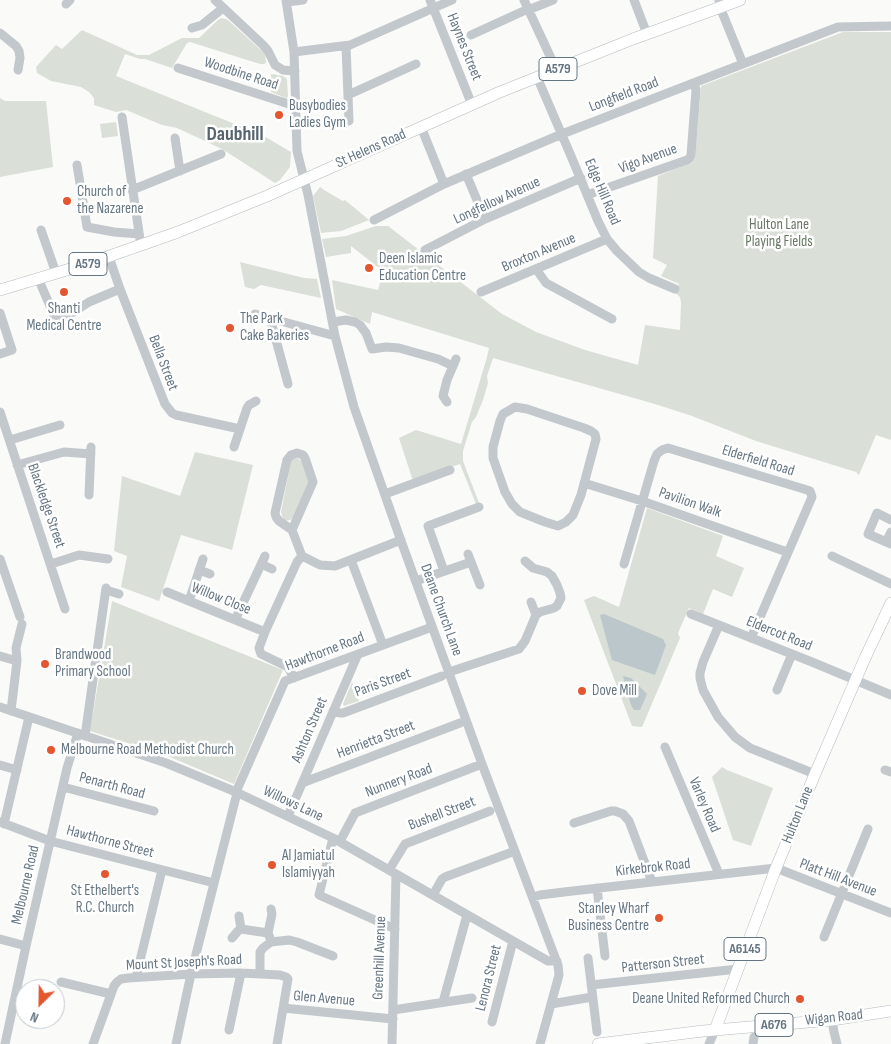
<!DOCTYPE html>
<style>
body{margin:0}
#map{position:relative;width:891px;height:1044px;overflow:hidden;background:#fafaf8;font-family:"Sofia Sans Condensed",sans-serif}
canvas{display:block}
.north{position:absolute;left:15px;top:979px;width:50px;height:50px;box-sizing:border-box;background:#fff;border:1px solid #c1c8cd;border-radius:50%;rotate:203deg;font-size:14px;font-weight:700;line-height:20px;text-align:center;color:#657683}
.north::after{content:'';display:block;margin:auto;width:18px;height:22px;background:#e4572e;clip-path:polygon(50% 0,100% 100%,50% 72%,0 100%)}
</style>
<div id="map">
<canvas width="891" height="1044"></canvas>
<div class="north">N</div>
</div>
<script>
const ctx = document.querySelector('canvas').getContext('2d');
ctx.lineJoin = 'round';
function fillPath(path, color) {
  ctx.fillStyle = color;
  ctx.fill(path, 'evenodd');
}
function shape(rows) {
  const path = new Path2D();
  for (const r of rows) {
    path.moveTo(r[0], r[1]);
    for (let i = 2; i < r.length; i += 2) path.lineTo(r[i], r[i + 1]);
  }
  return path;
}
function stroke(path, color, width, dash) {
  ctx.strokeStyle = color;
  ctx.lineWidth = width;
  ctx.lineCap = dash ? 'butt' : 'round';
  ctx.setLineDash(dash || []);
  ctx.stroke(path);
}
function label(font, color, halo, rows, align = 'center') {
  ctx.font = font + ' "Sofia Sans Condensed",sans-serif';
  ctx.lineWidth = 5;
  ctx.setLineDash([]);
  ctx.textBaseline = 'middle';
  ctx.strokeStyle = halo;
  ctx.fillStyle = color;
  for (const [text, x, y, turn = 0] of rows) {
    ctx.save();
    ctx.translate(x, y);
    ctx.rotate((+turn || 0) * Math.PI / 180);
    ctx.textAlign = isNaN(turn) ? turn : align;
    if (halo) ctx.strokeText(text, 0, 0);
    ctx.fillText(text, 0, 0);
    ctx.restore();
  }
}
fillPath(shape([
 [221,18,226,19,229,21,263,52,265,55,266,63,264,64,260,64,190,42,187,43,172,68,145,59,140,59,125,54,116,76,262,135,291,152,290,167,280,180,275,183,222,149,177,128,162,125,126,110,116,112,94,105,94,98,89,92,81,87,51,81,37,73,36,67,56,45,62,49,82,30,137,55,149,55,182,38,199,38,218,20],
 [843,32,891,32,891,440,876,435,859,475,856,472,756,441,692,416,655,404,493,358,487,376,488,383,483,400,476,417,472,422,463,451,463,461,479,503,476,504,460,464,413,481,399,438,416,430,461,444,487,357,489,348,372,312,370,324,336,309,332,280,378,290,383,271,351,246,351,253,326,257,322,239,346,236,376,226,388,226,502,314,536,332,585,350,638,365,645,325,680,330,681,303,680,297,675,293,679,284,661,276,667,265,653,258,658,176,693,162,695,159,701,86],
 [271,74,283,76,287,79,288,97,286,98,271,92],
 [0,98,5,101,46,101,53,167,0,177],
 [116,122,118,136,102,138,100,124],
 [320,187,324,190,343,201,345,200,369,220,341,231,321,233,313,196],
 [240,262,304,278,317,279,321,298,261,285,254,289,245,287],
 [195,452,253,465,232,550,181,535,159,601,121,587,127,556,114,551,122,476,180,496],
 [295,457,302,461,310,478,293,518,290,520,285,521,283,519,281,512,290,466,289,464],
 [647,508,723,536,716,556,744,568,732,597,713,589,703,614,689,608,678,633,680,638,642,727,632,726,584,600,594,596,619,607],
 [112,601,283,670,234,784,165,755,90,731],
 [352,682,359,701,344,706,343,704],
 [722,767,727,770,773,788,751,846,733,840,712,777]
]), '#dadfd7');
fillPath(shape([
 [604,614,663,639,666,645,655,675,612,660,600,615],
 [623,676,631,678,647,694,640,710,634,710,631,705]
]), '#bbc7cb');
const major = shape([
 [0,290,90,263,178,232,267,196,500,92,633,39,740,0],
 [715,1030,776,868,815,774,865,658,891,603],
 [598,1044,703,1031,832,1020,891,1011]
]);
stroke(major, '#b5babe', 12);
stroke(shape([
 [215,0,263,45,268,51,275,65,283,70,295,71],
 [286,0,294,52,297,151,308,195,335,336,354,407,400,538,482,764,558,965,559,975,540,1044],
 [430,0,472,105],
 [524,0,556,69],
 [634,0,647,34],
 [719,0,720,7,743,64],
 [287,2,303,0],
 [66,4,70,0],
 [528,10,553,0],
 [192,28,202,25,223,8],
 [0,33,16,46,19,51,20,58,18,70],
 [471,35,528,9],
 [346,46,349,121],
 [294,52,350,45,452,0],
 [178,68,295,106],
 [537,77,571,156,598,221,607,239,617,251,639,272,649,278,675,289],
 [348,95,416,64],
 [122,117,141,246],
 [421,127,444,184],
 [175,138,180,171],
 [77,165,87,227,114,232,139,234],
 [466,174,485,219],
 [132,190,221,154],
 [587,195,687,160,690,158,691,155,696,90,694,83],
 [374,220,444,184,562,134,838,27,891,26],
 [41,230,56,273],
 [425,250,485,219,581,178],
 [109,257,120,289,165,404,172,413,176,415,240,429],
 [536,269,546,283,612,319],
 [38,278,53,313,54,315,60,317,69,315,89,302,120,289],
 [481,292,607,239],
 [0,313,12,350,0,354],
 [255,314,335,336],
 [270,318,288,384],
 [333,322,346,320,355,322,360,325,366,333,372,349,386,347,399,348,438,359,453,366],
 [447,402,443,396,447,380,456,359],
 [515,407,527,409,584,428,591,431,595,434,596,439,581,495,573,515,566,522,558,526,545,522,520,512,512,504,505,492,493,458,493,447,500,421,503,414,515,407],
 [0,412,65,609],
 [10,440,60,425],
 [234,447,247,408,249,405,256,401],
 [17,465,64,452,91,454],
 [584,483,642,501,787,552],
 [385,494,450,470],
 [89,495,91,447],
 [891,520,877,513,868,534,891,544],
 [292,530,313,482,305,458,303,455,297,453,291,455,287,460,275,513,276,517,279,521,292,530,302,556,320,565,335,566,401,540],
 [886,542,891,532],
 [468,554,480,585],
 [832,556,891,584],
 [0,559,20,617],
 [351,560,383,645],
 [51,564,79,555,108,559],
 [261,564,272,569],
 [624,564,654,461,657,454,662,450,668,448,804,489,810,491,812,497,751,638],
 [199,570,210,574],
 [444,571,428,526,479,507],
 [416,581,471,562],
 [106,590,119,594],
 [167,592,265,632],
 [189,601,203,559],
 [531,602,536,615],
 [691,614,812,662,891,695],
 [235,620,265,556],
 [719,625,703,662,700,673,700,678,703,690,718,717,735,737,750,748,815,774],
 [0,656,17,661],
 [449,672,519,649,525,641,536,615,540,612,554,608,557,606,561,598,560,593,557,585,552,576,547,572,533,568,525,561],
 [294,678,288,667,261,654,259,648,265,632,297,562,302,556],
 [777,690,792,654],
 [0,707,166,763,236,792,333,838,548,961,557,961],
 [11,711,17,661,16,648,22,624],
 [333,711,340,713,343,713,442,676],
 [85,736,106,588],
 [665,747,719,874],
 [0,765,17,770],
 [885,770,891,772],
 [302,783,460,723],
 [63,787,154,811],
 [236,792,285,681,432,627],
 [288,816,358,654],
 [0,822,50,841,214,883],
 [574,823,611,811,615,811,623,814,629,821,652,882],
 [4,824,29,717],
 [333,838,319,895,395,929],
 [340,841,355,813,482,764],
 [389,870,405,844,490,811],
 [597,888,605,956],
 [433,895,442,879,445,877,515,851],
 [533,897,540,895,564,892,776,868,891,913],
 [239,916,241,929],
 [824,937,868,829],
 [232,938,238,931,241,929,268,933],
 [270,938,268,933,272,914,271,909],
 [0,939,26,946],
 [588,958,597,1032],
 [260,973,260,952,263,948,271,942,289,940,297,942,333,956],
 [136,977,162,870],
 [61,982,111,994],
 [591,985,738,969],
 [443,1002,467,915],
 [551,1004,592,997],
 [283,1008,393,1019],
 [393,1010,472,998],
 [832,1020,834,1032,837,1044],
 [492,1022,513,941],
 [229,1030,241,973],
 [5,1044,26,946,67,768,78,733],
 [93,1044,114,986,117,982,121,979,128,978,191,974,241,973,280,975,286,977,288,979,277,1044],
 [176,1044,191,974,237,793],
 [392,1044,396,874],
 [709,1044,715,1030],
 [753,1044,754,1037]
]), '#c3c8cc', 9);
stroke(major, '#fff', 11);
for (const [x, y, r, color] of [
 [279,115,5,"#e4572e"],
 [67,201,5,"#e4572e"],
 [369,268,5,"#e4572e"],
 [64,292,5,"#e4572e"],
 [230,328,5,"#e4572e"],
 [45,664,5,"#e4572e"],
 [582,691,5,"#e4572e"],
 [51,750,5,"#e4572e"],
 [272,865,5,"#e4572e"],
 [105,874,5,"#e4572e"],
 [659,918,5,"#e4572e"],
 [800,999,5,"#e4572e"]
]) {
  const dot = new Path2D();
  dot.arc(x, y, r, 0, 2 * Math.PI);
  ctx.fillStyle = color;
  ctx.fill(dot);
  stroke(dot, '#fff', 2);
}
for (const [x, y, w] of [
 [558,69,38],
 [88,264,38],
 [745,949,42],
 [774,1025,38]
]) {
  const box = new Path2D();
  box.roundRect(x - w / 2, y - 11.5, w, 23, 4);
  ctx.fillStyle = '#fff';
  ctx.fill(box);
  stroke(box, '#657683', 1);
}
label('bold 14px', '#657683', null, [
 ["A579",558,69],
 ["A579",88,264],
 ["A6145",745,949],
 ["A676",774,1025]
]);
label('15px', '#657683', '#fff', [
 ["Haynes Street",464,47,68],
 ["Woodbine Road",241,74,18],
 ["Longfield Road",624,95,-21],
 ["St Helens Road",371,149,-24],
 ["Vigo Avenue",648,159,-20],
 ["Edge Hill Road",602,192,67],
 ["Longfellow Avenue",497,201,-25],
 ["Broxton Avenue",539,253,-23],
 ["Bella Street",163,363,69],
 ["Elderfield Road",758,461,17],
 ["Pavilion Walk",690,503,19],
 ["Blackledge Street",46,506,71],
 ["Willow Close",221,599,22],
 ["Deane Church Lane",441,610,70],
 ["Eldercot Road",779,634,22],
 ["Hawthorne Road",325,652,-21],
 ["Paris Street",383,683,-20],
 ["Ashton Street",310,730,-67],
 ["Henrietta Street",376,740,-21],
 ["Nunnery Road",399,781,-21],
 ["Penarth Road",112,786,15],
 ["Willows Lane",293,804,25],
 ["Varley Road",704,805,67],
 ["Bushell Street",442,814,-21],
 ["Hulton Lane",798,815,-68],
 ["Hawthorne Street",110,842,15],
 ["Kirkebrok Road",653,868,-6],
 ["Platt Hill Avenue",838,878,21],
 ["Melbourne Road",26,885,-77],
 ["Greenhill Avenue",380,958,-88],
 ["Mount St Joseph's Road",184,963,-3],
 ["Patterson Street",663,964,-6],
 ["Lenora Street",489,978,-76],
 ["Glen Avenue",324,999,5],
 ["Wigan Road",834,1018,-6]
]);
label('15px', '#657683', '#fff', [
 ["Busybodies",289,106],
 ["Ladies Gym",289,123],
 ["Church of",77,192],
 ["the Nazarene",77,209],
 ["Deen Islamic",379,259],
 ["Education Centre",379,276],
 ["Shanti",64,309,"center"],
 ["Medical Centre",64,326,"center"],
 ["The Park",240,319],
 ["Cake Bakeries",240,336],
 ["Brandwood",55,655],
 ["Primary School",55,672],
 ["Dove Mill",592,691],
 ["Melbourne Road Methodist Church",61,750],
 ["Al Jamiatul",282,856],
 ["Islamiyyah",282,873],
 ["St Ethelbert's",105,891,"center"],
 ["R.C. Church",105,908,"center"],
 ["Stanley Wharf",649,909,"right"],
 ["Business Centre",649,926,"right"],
 ["Deane United Reformed Church",790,999,"right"]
], 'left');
label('15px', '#687a64', '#fff', [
 ["Hulton Lane",779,225],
 ["Playing Fields",779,242]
]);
label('bold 20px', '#57646e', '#fff', [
 ["Daubhill",235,135]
]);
</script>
